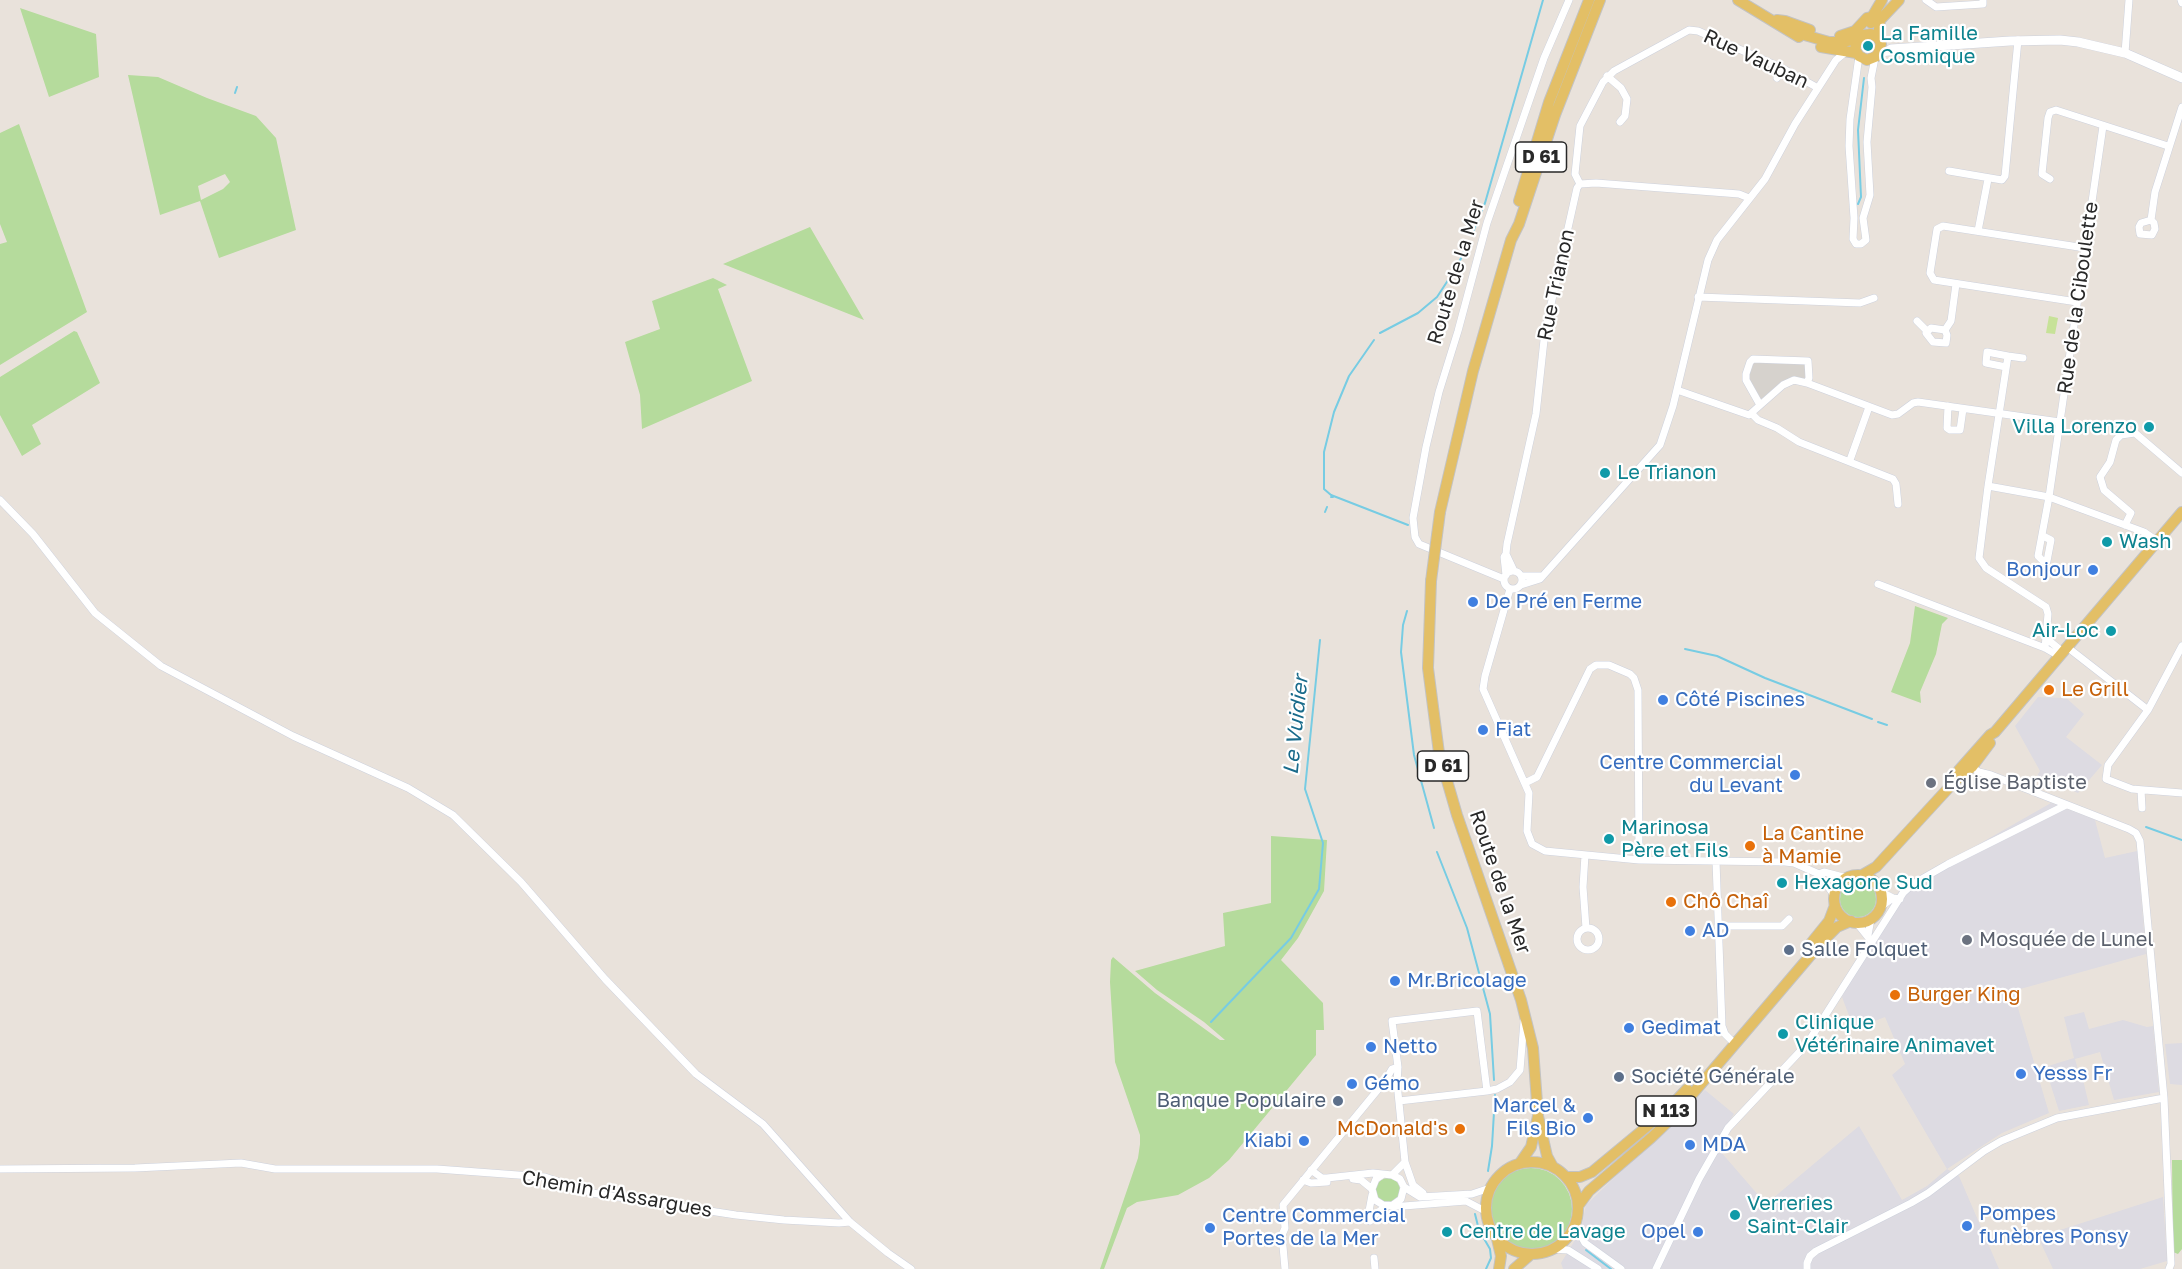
<!DOCTYPE html>
<meta charset="utf-8">
<style>
body{margin:0}
canvas{display:block;background:#e9e2db}
</style>
<canvas width="2182" height="1269"></canvas>
<script>
const ctx = document.querySelector('canvas').getContext('2d');
ctx.lineJoin = 'round';
function fillPath(path, color) {
  ctx.fillStyle = color;
  ctx.fill(path, 'evenodd');
}
function shape(rows) {
  const path = new Path2D();
  for (const r of rows) {
    if (r.length === 3) {
      path.moveTo(r[0] + r[2], r[1]);
      path.arc(r[0], r[1], r[2], 0, 2 * Math.PI);
      continue;
    }
    path.moveTo(r[0], r[1]);
    for (let i = 2; i < r.length; i += 2) path.lineTo(r[i], r[i + 1]);
  }
  return path;
}
function stroke(path, color, width, dash) {
  ctx.strokeStyle = color;
  ctx.lineWidth = width;
  ctx.lineCap = dash ? 'butt' : 'round';
  ctx.setLineDash(dash || []);
  ctx.stroke(path);
}
function label(font, color, halo, rows, align = 'center') {
  ctx.font = font + ' "Golos Text",sans-serif';
  ctx.lineWidth = 4.5;
  ctx.setLineDash([]);
  ctx.textBaseline = 'middle';
  ctx.strokeStyle = halo;
  ctx.fillStyle = color;
  for (const [text, x, y, turn = 0] of rows) {
    ctx.save();
    ctx.translate(x, y);
    ctx.rotate((+turn || 0) * Math.PI / 180);
    ctx.textAlign = isNaN(turn) ? turn : align;
    if (halo) ctx.strokeText(text, 0, 0);
    ctx.fillText(text, 0, 0);
    ctx.restore();
  }
}
fillPath(shape([
 [2064,696,2084,714,2066,737,2102,765,2078,793,2037,776,2040,771,2015,726,2038,697,2062,698],
 [2051,803,2095,820,2105,858,2137,851,2146,954,2013,991,2049,1113,2002,1133,1947,1169,1959,1176,1999,1269,1563,1269,1561,1263,1581,1230,1586,1205,1705,1090,1734,1114,1714,1144,1766,1204,1859,1126,1902,1200,1927,1186,1947,1169,1892,1075,1905,1064,1885,1017,1854,1029,1842,997,1900,889],
 [2084,1012,2089,1029,2123,1020,2147,1027,2153,1026,2159,1092,2114,1100,2100,1052,2075,1059,2078,1070,2081,1071,2089,1105,2059,1111,2045,1067,2074,1058,2064,1017],
 [2182,1043,2182,1085,2170,1084,2165,1044],
 [2163,1197,2167,1261,2140,1269,2053,1269,2038,1237]
]), '#dddbe2');
fillPath(shape([
 [20,8,96,34,99,77,49,97],
 [128,75,158,77,207,98,256,116,276,138,296,230,219,258,200,201,160,215],
 [225,174,230,182,223,189,201,200,198,186],
 [19,124,87,312,0,365,0,244,7,242,0,224,0,133],
 [810,227,864,320,723,264],
 [713,278,727,285,718,289,752,381,642,429,640,395,625,342,660,329,652,301],
 [74,331,77,332,100,383,32,425,41,444,22,456,0,415,0,377],
 [1915,606,1948,618,1942,624,1936,654,1920,692,1921,703,1891,692,1910,643],
 [1271,836,1327,840,1324,891,1298,938,1281,960,1323,1003,1324,1030,1316,1030,1316,1055,1229,1160,1209,1178,1178,1195,1137,1202,1127,1208,1104,1269,1100,1269,1138,1158,1140,1144,1140,1135,1115,1062,1110,982,1111,960,1113,957,1155,993,1220,1040,1225,1040,1204,1022,1157,990,1135,971,1225,946,1223,913,1271,903],
 [1858,899,18],
 [2172,1160,2182,1160,2182,1249,2178,1254,2173,1252],
 [1531,1209,41],
 [1388,1190,12]
]), '#b5db9c');
fillPath(shape([
 [2049,316,2058,318,2055,334,2046,333]
]), '#c7e298');
fillPath(shape([
 [1808,361,1807,383,1794,380,1760,405,1746,380,1750,362]
]), '#d6d2cd');
stroke(shape([
 [235,93,237,87],
 [1858,204,1861,197,1858,130,1864,78],
 [1472,234,1485,203,1543,0],
 [1380,333,1418,313,1437,297,1458,265,1468,242],
 [1374,340,1349,376,1334,412,1324,452,1324,489,1331,495,1408,525],
 [1331,497,1333,497],
 [1325,512,1327,507],
 [1407,611,1403,625,1401,652,1414,755,1434,828],
 [1685,649,1717,656,1765,678,1872,719],
 [1878,722,1887,725],
 [2146,827,2182,840],
 [1437,852,1467,928,1490,1014,1494,1080],
 [1211,1022,1291,938,1319,889,1323,843,1305,789,1320,640],
 [1488,1171,1492,1146,1495,1095],
 [1475,1214,1479,1230,1490,1249,1491,1258,1486,1269],
 [1586,1250,1611,1269]
]), '#77cce3', 2);
const minor = shape([
 [1926,0,1936,7,1983,4,1983,0],
 [2181,0,2182,3],
 [2125,53,2129,0],
 [1859,56,1850,119,1849,146,1854,218,1853,239,1856,244,1861,244,1866,240,1863,218,1870,195,1867,142,1872,87,1871,78,1875,58],
 [1607,76,1621,88,1627,99,1625,116,1620,122],
 [1777,78,1782,68],
 [2103,126,2049,497,2144,532,2157,541],
 [1949,171,2002,180,2005,176,2018,40],
 [2050,179,2042,174,2048,118,2050,112,2056,110,2168,146],
 [1580,184,1575,174,1580,126,1603,82,1614,71,1689,30,1698,31,1782,68,1818,88],
 [2151,220,2141,223,2139,227,2140,234,2152,235,2155,229,2154,223,2151,220,2155,192,2182,107],
 [1978,231,1988,179],
 [1698,297,1860,303,1874,298],
 [2077,302,1934,280,1930,273,1937,229,1943,226,2085,248],
 [1917,321,1927,331],
 [1945,330,1931,328,1926,333,1933,342,1946,343,1947,335,1945,330,1951,321,1956,284],
 [2008,356,2023,358],
 [2006,367,1986,363,1987,352,2008,356,1988,486,2049,497,2038,556,2043,561,2047,561,2051,540,2043,536],
 [1677,390,1749,415,1783,385,1794,380,1807,383,1892,415,1898,414,1913,403,1918,402,2060,422],
 [1760,405,1746,380,1746,374,1750,362,1753,359,1808,361,1809,378,1807,383],
 [1948,406,1947,428,1950,430,1960,430,1963,409],
 [1752,414,1758,420,1777,428,1799,442,1893,479,1896,484,1898,504],
 [1850,460,1869,407],
 [1988,486,1979,558,1986,568,2046,607,2048,614,2045,648],
 [0,500,33,534,95,613,161,666,293,736,408,788,453,815,521,882,605,979,696,1074,763,1124,850,1222,888,1253,911,1269],
 [2125,525,2131,513,2104,490,2100,477,2110,462,2116,440,2121,435,2135,433,2182,473],
 [1506,554,1514,571],
 [1513,580,9],
 [1506,575,1504,557,1506,554,1507,544,1536,414,1545,331,1577,188,1580,184,1596,183,1739,194,1749,198],
 [1522,576,1542,576],
 [1504,579,1419,544,1415,537,1413,518,1426,447,1439,392,1458,331,1487,223,1544,58,1569,0],
 [1878,584,2045,648,2059,656],
 [1521,585,1540,579,1660,445,1673,406,1708,260,1717,240,1765,179,1795,124,1836,60,1847,51],
 [1510,589,1485,676,1483,689,1529,793,1527,831,1532,844,1545,851,1639,860,1785,862,1794,863,1819,874,1824,872,1847,878],
 [2047,639,2063,652],
 [2182,646,2148,710,2108,765,2106,779,2132,789,2182,793],
 [2067,647,2148,710],
 [1972,767,1979,772,1991,775,2129,829,2136,833,2140,841,2164,1098,2171,1264,2169,1269],
 [1525,783,1537,777,1590,669,1596,665,1609,665,1630,674,1634,678,1638,690,1639,860],
 [2141,790,2142,808],
 [1585,855,1583,887,1586,928],
 [1716,861,1722,1026,1725,1034,1731,1040],
 [1819,874,1834,895],
 [1881,892,1893,898,1900,899],
 [1880,907,1893,898],
 [1856,922,1872,942],
 [1718,926,1782,926,1789,919],
 [1588,939,11],
 [1868,935,1871,919],
 [1487,1091,1497,1089,1510,1082,1520,1070,1524,1021],
 [1399,1101,1487,1091,1477,1011,1392,1021,1398,1067,1397,1083,1405,1162,1413,1185,1423,1193,1424,1196],
 [0,1169,135,1168,241,1163,275,1169,437,1169,545,1177,592,1193,736,1215,784,1220,839,1223,850,1222],
 [1311,1170,1322,1178,1327,1178,1373,1173,1392,1175,1400,1179,1404,1187,1420,1197,1472,1194,1490,1188],
 [1382,1175,1376,1179,1372,1189,1375,1200,1383,1205,1404,1206,1466,1201,1485,1211],
 [1392,1175,1405,1162],
 [1353,1179,1361,1180,1372,1189],
 [1303,1180,1311,1183,1327,1182],
 [1394,1204,1401,1199,1404,1187],
 [1370,1221,1369,1211,1372,1195],
 [1370,1221,1375,1215,1386,1206],
 [1575,1225,1585,1243,1621,1269],
 [1553,1249,1568,1250,1598,1269],
 [1374,1258,1375,1269],
 [1285,1269,1282,1235,1285,1228,1283,1205,1385,1081,1392,1069,1398,1067],
 [1656,1269,1699,1179,1728,1128,1807,1044,1903,893,1913,884,1948,864,2066,805],
 [1807,1269,1807,1263,1810,1256,1816,1251,1911,1203,1928,1193,1984,1151,2001,1141,2057,1118,2164,1098]
]);
const secondary = shape([
 [1880,52,1889,51,1891,49,2010,41,2060,40,2078,42,2125,53,2182,78]
]);
const primary = shape([
 [1738,0,1799,37],
 [1777,20,1785,21,1810,30],
 [1871,23,1872,17,1882,0],
 [1796,34,1801,34,1829,42,1841,42,1858,39,1864,35,1871,34,1878,38,1881,44,1877,56,1867,60,1859,56,1855,49,1858,39],
 [1840,36,1855,31,1867,18,1872,17],
 [1878,38,1880,20,1899,0],
 [1821,47,1856,53],
 [1519,201,1549,102,1589,0],
 [1440,512,1473,371,1511,240,1519,224,1555,115,1600,0],
 [1431,581,1428,668,1439,753,1457,815,1521,1000,1533,1048,1538,1116,1531,1147,1520,1163],
 [1954,782,1959,770,1990,735,1995,732,2182,512],
 [1862,875,1876,867,1954,782,1972,767,1990,743],
 [1858,899,24],
 [1808,947,1829,921,1835,905],
 [1538,1116,1547,1156,1553,1167],
 [1532,1208,46],
 [1566,1177,1580,1177,1592,1172,1668,1109,1687,1089],
 [1578,1206,1589,1191,1651,1138,1672,1118,1821,943,1837,927,1851,921],
 [1497,1239,1501,1256,1499,1269],
 [1514,1269,1530,1255]
]);
stroke(minor, '#cdd1dc', 8);
stroke(secondary, '#cdd1dc', 10);
stroke(primary, '#c3c3c3', 12);
stroke(minor, '#fff', 7);
stroke(secondary, '#fff', 9);
stroke(primary, '#e3bf66', 10);
const primaryBridge = shape([
 [1431,581,1440,512]
]);
stroke(primaryBridge, '#c3c3c3', 12, []);
stroke(primaryBridge, '#e3bf66', 10);
for (const [x, y, r, color] of [
 [1868,46,6,"#0f9aa8"],
 [2149,427,6,"#0f9aa8"],
 [1605,473,6,"#0f9aa8"],
 [2107,542,6,"#0f9aa8"],
 [2093,570,6,"#3f7fe0"],
 [1473,602,6,"#3f7fe0"],
 [2111,631,6,"#0f9aa8"],
 [2049,690,6,"#e8710a"],
 [1663,700,6,"#3f7fe0"],
 [1483,730,6,"#3f7fe0"],
 [1795,775,6,"#3f7fe0"],
 [1931,783,6,"#6b7280"],
 [1609,839,6,"#0f9aa8"],
 [1750,846,6,"#e8710a"],
 [1782,883,6,"#0f9aa8"],
 [1671,902,6,"#e8710a"],
 [1690,931,6,"#3f7fe0"],
 [1967,940,6,"#6b7280"],
 [1789,950,6,"#5c6f8a"],
 [1395,981,6,"#3f7fe0"],
 [1895,995,6,"#e8710a"],
 [1629,1028,6,"#3f7fe0"],
 [1783,1034,6,"#0f9aa8"],
 [1371,1047,6,"#3f7fe0"],
 [2021,1074,6,"#3f7fe0"],
 [1619,1077,6,"#5c6f8a"],
 [1352,1084,6,"#3f7fe0"],
 [1338,1101,6,"#5c6f8a"],
 [1588,1118,6,"#3f7fe0"],
 [1460,1129,6,"#e8710a"],
 [1304,1141,6,"#3f7fe0"],
 [1690,1145,6,"#3f7fe0"],
 [1735,1215,6,"#0f9aa8"],
 [1967,1226,6,"#3f7fe0"],
 [1210,1228,6,"#3f7fe0"],
 [1447,1232,6,"#0f9aa8"],
 [1698,1232,6,"#3f7fe0"]
]) {
  const dot = new Path2D();
  dot.arc(x, y, r, 0, 2 * Math.PI);
  ctx.fillStyle = color;
  ctx.fill(dot);
  stroke(dot, '#fff', 2);
}
for (const [x, y, w] of [
 [1541,157,51],
 [1443,766,51],
 [1666,1111,60]
]) {
  const box = new Path2D();
  box.roundRect(x - w / 2, y - 15, w, 30, 4.5);
  ctx.fillStyle = '#fff';
  ctx.fill(box);
  stroke(box, '#282828', 1.5);
}
label('bold 18px', '#282828', null, [
 ["D 61",1541,157],
 ["D 61",1443,766],
 ["N 113",1666,1111]
]);
label('20px', '#0d838f', '#fff', [
 ["La Famille",1880,34],
 ["Cosmique",1880,57],
 ["Villa Lorenzo",2137,427,"right"],
 ["Le Trianon",1617,473],
 ["Wash",2119,542],
 ["Air-Loc",2099,631,"right"],
 ["Marinosa",1621,828],
 ["Père et Fils",1621,851],
 ["Hexagone Sud",1794,883],
 ["Clinique",1795,1023],
 ["Vétérinaire Animavet",1795,1046],
 ["Verreries",1747,1204],
 ["Saint-Clair",1747,1227],
 ["Centre de Lavage",1459,1232]
], 'left');
label('20px', '#282828', '#fff', [
 ["Rue Vauban",1756,59,25],
 ["Route de la Mer",1456,272,-73],
 ["Rue Trianon",1556,285,-78],
 ["Rue de la Ciboulette",2078,298,-82],
 ["Route de la Mer",1500,882,71],
 ["Chemin d'Assargues",617,1194,10]
]);
label('20px', '#366cbe', '#fff', [
 ["Bonjour",2081,570,"right"],
 ["De Pré en Ferme",1485,602],
 ["Côté Piscines",1675,700],
 ["Fiat",1495,730],
 ["Centre Commercial",1783,763,"right"],
 ["du Levant",1783,786,"right"],
 ["AD",1702,931],
 ["Mr.Bricolage",1407,981],
 ["Gedimat",1641,1028],
 ["Netto",1383,1047],
 ["Yesss Fr",2033,1074],
 ["Gémo",1364,1084],
 ["Marcel &",1576,1106,"right"],
 ["Fils Bio",1576,1129,"right"],
 ["Kiabi",1292,1141,"right"],
 ["MDA",1702,1145],
 ["Pompes",1979,1214],
 ["funèbres Ponsy",1979,1237],
 ["Centre Commercial",1222,1216],
 ["Portes de la Mer",1222,1239],
 ["Opel",1686,1232,"right"]
], 'left');
label('20px', '#c56008', '#fff', [
 ["Le Grill",2061,690],
 ["La Cantine",1762,834],
 ["à Mamie",1762,857],
 ["Chô Chaî",1683,902],
 ["Burger King",1907,995],
 ["McDonald's",1448,1129,"right"]
], 'left');
label('20px', '#5b616d', '#fff', [
 ["Église Baptiste",1943,783],
 ["Mosquée de Lunel",1979,940]
], 'left');
label('20px', '#4e5e75', '#fff', [
 ["Salle Folquet",1801,950],
 ["Société Générale",1631,1077],
 ["Banque Populaire",1326,1101,"right"]
], 'left');
label('italic 21px', '#196b8b', '#fff', [
 ["Le Vuidier",1296,725,-84]
]);
</script>
